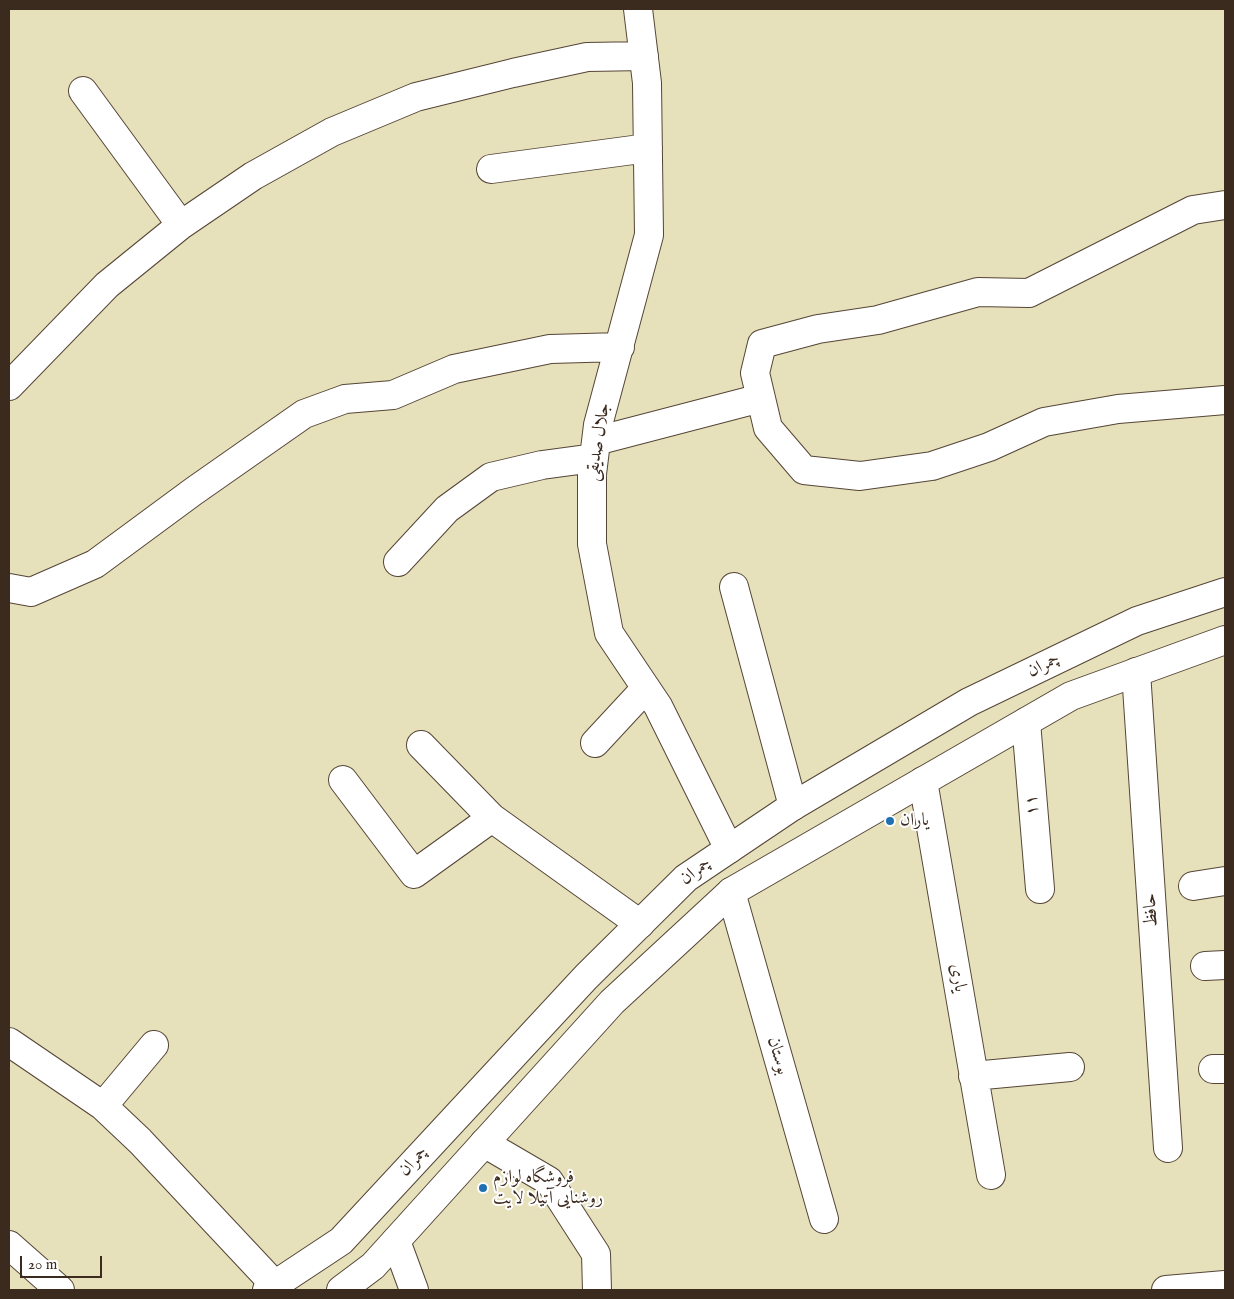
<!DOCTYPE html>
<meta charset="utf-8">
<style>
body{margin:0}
#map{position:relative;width:1234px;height:1299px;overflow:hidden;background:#e6e0bb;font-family:"IM FELL English",serif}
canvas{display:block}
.frame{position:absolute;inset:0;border:10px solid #3b2a1e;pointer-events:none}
.scale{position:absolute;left:20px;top:1256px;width:82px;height:22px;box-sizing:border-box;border:2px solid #3b2a1e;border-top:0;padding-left:6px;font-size:15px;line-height:18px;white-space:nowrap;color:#3b2a1e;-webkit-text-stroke:4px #fff;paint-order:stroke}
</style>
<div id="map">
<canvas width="1234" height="1299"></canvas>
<div class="frame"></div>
<div class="scale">20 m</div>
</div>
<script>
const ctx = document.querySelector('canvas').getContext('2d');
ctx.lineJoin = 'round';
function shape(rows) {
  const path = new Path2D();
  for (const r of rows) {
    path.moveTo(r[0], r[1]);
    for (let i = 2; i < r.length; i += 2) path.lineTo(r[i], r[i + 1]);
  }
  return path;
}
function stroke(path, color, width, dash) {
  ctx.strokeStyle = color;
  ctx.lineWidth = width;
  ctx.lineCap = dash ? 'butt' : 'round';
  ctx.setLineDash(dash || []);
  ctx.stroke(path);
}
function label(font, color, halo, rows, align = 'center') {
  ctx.font = font + ' "IM FELL English",Amiri,serif';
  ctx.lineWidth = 4;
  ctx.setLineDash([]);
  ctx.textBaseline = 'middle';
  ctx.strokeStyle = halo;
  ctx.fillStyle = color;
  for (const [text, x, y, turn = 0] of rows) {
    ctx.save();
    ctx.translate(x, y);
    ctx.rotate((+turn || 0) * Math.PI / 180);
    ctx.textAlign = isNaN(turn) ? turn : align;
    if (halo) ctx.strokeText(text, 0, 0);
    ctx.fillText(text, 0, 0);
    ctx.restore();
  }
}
const minor = shape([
 [638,9,647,83,649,235,598,425,592,474,592,544,609,633,658,706,729,849],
 [83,91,181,225],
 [491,169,648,148],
 [1225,205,1193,210,1029,293,978,292,878,320,818,329,762,344,755,373,768,428,804,470,860,476,932,466,989,447,1044,422,1118,409,1225,400],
 [9,386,107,285,181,225,253,176,332,132,416,97,513,73,587,57,644,56],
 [596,441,761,398],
 [398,562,447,509,491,477,542,465,594,458],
 [734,587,793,806],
 [9,588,31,592,95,564,194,491,304,414,345,399,393,395,454,369,550,349,620,347],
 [1136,672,1168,1148],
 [1026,722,1040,889],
 [595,743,646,688],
 [421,745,492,818],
 [343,780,414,874,492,818,640,924],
 [923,781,991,1175],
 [1193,886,1225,881],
 [731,892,824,1219],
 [1205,966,1225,965],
 [9,1042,103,1106,140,1141,275,1285],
 [1213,1069,1225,1069],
 [973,1076,1070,1067],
 [103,1106,154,1045],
 [484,1143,549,1181,596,1254,597,1290],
 [396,1241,414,1290],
 [9,1245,60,1290],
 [1166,1290,1225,1285]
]);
const major = shape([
 [267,1290,341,1241,586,977,686,878,793,806,969,702,1137,621,1225,592],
 [341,1290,373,1266,612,1002,731,892,1071,696,1225,640]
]);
stroke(minor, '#554536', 30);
stroke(major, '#554536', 30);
stroke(minor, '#fff', 28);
stroke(major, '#fff', 28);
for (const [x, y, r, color] of [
 [890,821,5,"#1f6fb2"],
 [483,1188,5,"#1f6fb2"]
]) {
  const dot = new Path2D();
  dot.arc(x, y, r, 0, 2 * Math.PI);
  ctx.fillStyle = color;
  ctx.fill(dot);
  stroke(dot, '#fff', 2);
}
label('18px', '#3b2a1e', '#fff', [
 ["جلال صدیقی",599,442,-81],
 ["چمران",1044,666,-26],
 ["۱۱",1033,805,-95],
 ["چمران",696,872,-37],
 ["حافظ",1152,910,-94],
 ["یاری",957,978,80],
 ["بوستان",777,1056,74],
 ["چمران",414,1162,-47]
]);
label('18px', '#3b2a1e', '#fff', [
 ["یاران",900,821],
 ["فروشگاه لوازم",493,1178],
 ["روشنایی آتیلا لایت",493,1199]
], 'left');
</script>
